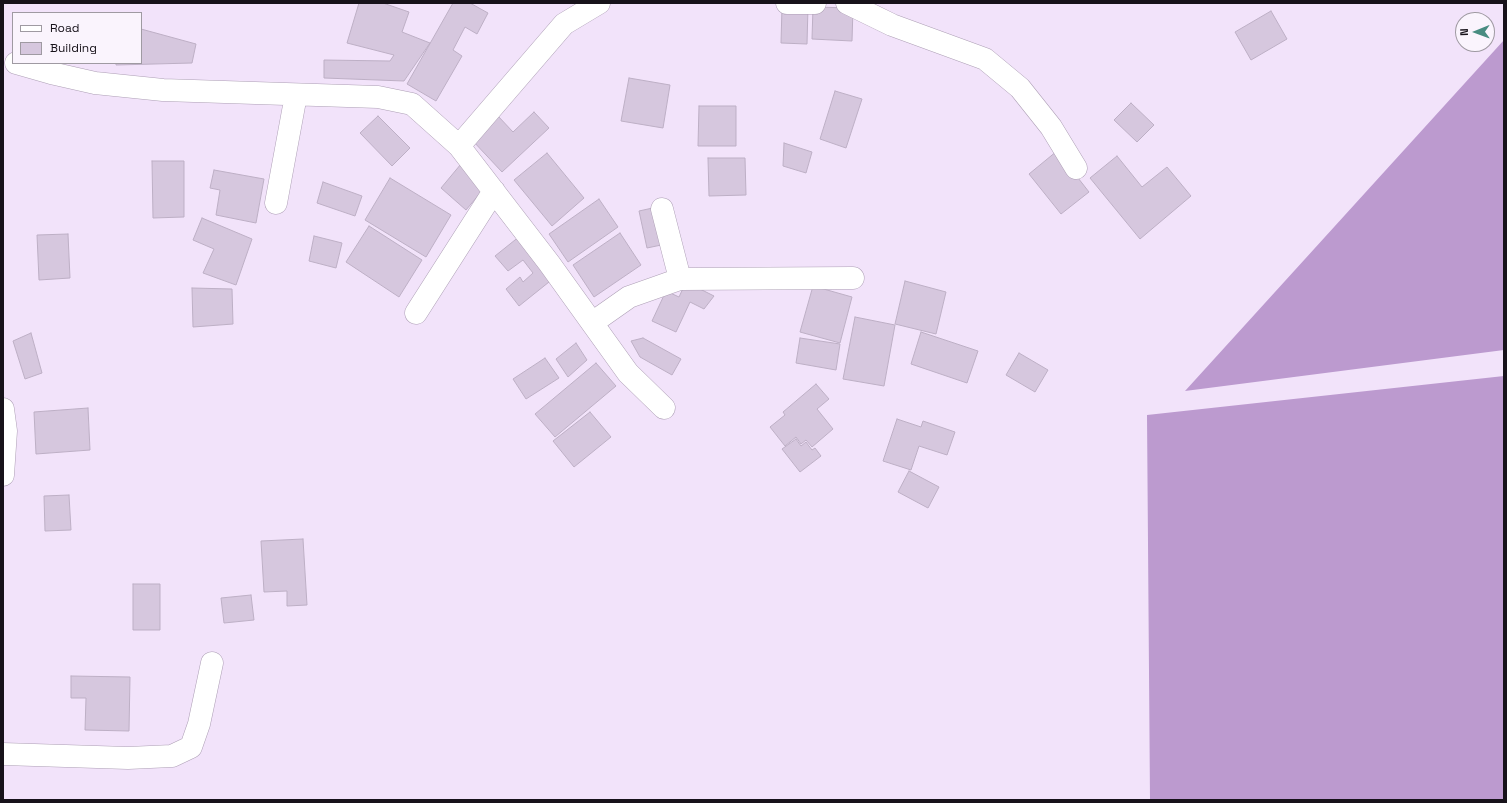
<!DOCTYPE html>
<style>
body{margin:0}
#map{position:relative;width:1507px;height:803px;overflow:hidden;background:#f2e3fa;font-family:"Space Grotesk",sans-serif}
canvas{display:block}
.frame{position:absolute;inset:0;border:4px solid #17121a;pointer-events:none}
.legend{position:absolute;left:12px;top:12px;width:130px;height:52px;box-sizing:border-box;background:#faf4fd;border:1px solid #9f9aa2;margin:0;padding:5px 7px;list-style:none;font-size:12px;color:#17121a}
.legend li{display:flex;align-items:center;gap:8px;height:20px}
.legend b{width:20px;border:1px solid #9f9aa2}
.north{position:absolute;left:1455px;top:12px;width:40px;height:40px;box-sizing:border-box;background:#faf4fd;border:1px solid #9f9aa2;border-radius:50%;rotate:269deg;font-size:11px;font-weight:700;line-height:16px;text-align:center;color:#17121a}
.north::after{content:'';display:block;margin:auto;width:14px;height:18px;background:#488c81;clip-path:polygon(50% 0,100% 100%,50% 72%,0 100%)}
</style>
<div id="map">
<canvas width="1507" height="803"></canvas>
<div class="frame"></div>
<ul class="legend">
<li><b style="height:5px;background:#fff"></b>Road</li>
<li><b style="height:11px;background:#d6c7de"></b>Building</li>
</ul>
<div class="north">N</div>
</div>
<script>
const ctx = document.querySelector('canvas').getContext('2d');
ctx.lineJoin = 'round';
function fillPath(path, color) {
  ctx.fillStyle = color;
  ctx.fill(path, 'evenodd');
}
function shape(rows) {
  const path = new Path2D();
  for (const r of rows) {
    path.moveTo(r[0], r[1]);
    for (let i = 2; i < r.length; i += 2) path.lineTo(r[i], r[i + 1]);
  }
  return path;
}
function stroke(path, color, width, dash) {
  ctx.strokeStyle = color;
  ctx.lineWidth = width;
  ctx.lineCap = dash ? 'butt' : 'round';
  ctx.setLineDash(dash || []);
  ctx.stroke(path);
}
fillPath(shape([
 [1504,40,1504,350,1185,391],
 [1504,376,1504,800,1150,800,1147,415]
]), '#bc9acf');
const building = shape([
 [359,3,383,3,409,12,402,32,430,43,404,81,324,78,324,60,390,61,394,55,347,43,359,3],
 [453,3,470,3,488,13,477,34,465,27,453,50,462,56,436,101,407,84,453,3],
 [782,7,808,7,807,44,781,43,782,7],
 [813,7,853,8,852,41,812,39,813,7],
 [1271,11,1287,39,1251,60,1235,32,1271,11],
 [141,29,196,44,192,63,116,65,116,63,141,63,141,29],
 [629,78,670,85,663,128,621,121,629,78],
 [835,91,862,99,846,148,820,139,835,91],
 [1131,103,1154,125,1137,142,1114,120,1131,103],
 [699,106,736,106,736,146,698,146,699,106],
 [534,112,549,128,502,172,472,140,498,116,513,132,534,112],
 [378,116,410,148,392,166,360,133,378,116],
 [784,143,812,152,806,173,783,166,784,143],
 [1057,151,1089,192,1061,214,1029,174,1057,151],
 [547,153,584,198,552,226,514,180,547,153],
 [1117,156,1142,187,1167,167,1191,196,1140,239,1090,178,1117,156],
 [708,158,745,158,746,195,709,196,708,158],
 [152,161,184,161,184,217,153,218,152,161],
 [461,164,486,186,466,210,441,188,461,164],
 [214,170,264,179,256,223,216,215,220,190,210,188,214,170],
 [390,178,451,215,426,257,365,220,390,178],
 [323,182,362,196,355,216,317,203,323,182],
 [599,199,618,227,568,262,549,234,599,199],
 [657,207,666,244,647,248,639,211,657,207],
 [202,218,252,239,236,285,203,273,214,249,193,240,202,218],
 [369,226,422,260,399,297,346,262,369,226],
 [620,233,641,265,594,297,573,265,620,233],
 [68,234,70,278,39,280,37,235,68,234],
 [314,236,342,243,336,268,309,261,314,236],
 [520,236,554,278,519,306,506,289,520,277,523,282,533,273,523,260,508,271,495,256,520,236],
 [905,281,946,292,936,334,895,324,905,281],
 [686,282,714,296,704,309,690,302,676,332,652,321,666,291,679,297,686,282],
 [813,286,852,297,840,343,800,332,813,286],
 [192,288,232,289,233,324,193,327,192,288],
 [855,317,895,325,884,386,843,379,855,317],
 [921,332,978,351,967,383,911,364,921,332],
 [31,333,42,373,25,379,13,341,31,333],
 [643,338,681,359,672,375,640,357,631,341,643,338],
 [800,338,840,344,836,370,796,363,800,338],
 [576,343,587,360,568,377,556,359,576,343],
 [1019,353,1048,370,1035,392,1006,375,1019,353],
 [545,358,559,378,526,399,513,379,545,358],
 [596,363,616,386,555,437,535,414,596,363],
 [816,384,829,399,817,409,833,429,812,447,806,440,801,444,796,437,785,446,770,427,785,415,783,412,816,384],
 [88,408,90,450,36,454,34,412,88,408],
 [590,412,611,437,574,467,553,441,590,412],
 [897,419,921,427,923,421,955,432,947,455,919,446,911,470,883,461,897,419],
 [796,439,801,446,806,442,812,450,815,448,821,456,800,472,782,449,796,439],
 [909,471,939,487,928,508,898,492,909,471],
 [69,495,71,530,45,531,44,496,69,495],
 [303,539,307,605,287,606,287,591,264,592,261,541,303,539],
 [133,584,160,584,160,630,133,630,133,584],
 [251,595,254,620,224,623,221,598,251,595],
 [71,676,130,677,129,731,85,730,86,698,71,698,71,676]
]);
fillPath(building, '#d6c7de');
stroke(building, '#bdafc5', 1);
const minor = shape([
 [787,3,815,3],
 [847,3,892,25,985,59,1020,88,1051,127,1076,168],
 [16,63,51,73,95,83,163,90,378,97,412,104,459,146,549,263,628,373,664,408],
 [459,146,564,24,599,3],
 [276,203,296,95],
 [662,209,680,279],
 [416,313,494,191],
 [592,323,629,297,680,279,853,278],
 [3,409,6,431,3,475],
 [3,754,128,758,172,756,191,747,199,724,212,663]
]);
stroke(minor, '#ad9fb5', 23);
stroke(minor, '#fff', 22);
</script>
